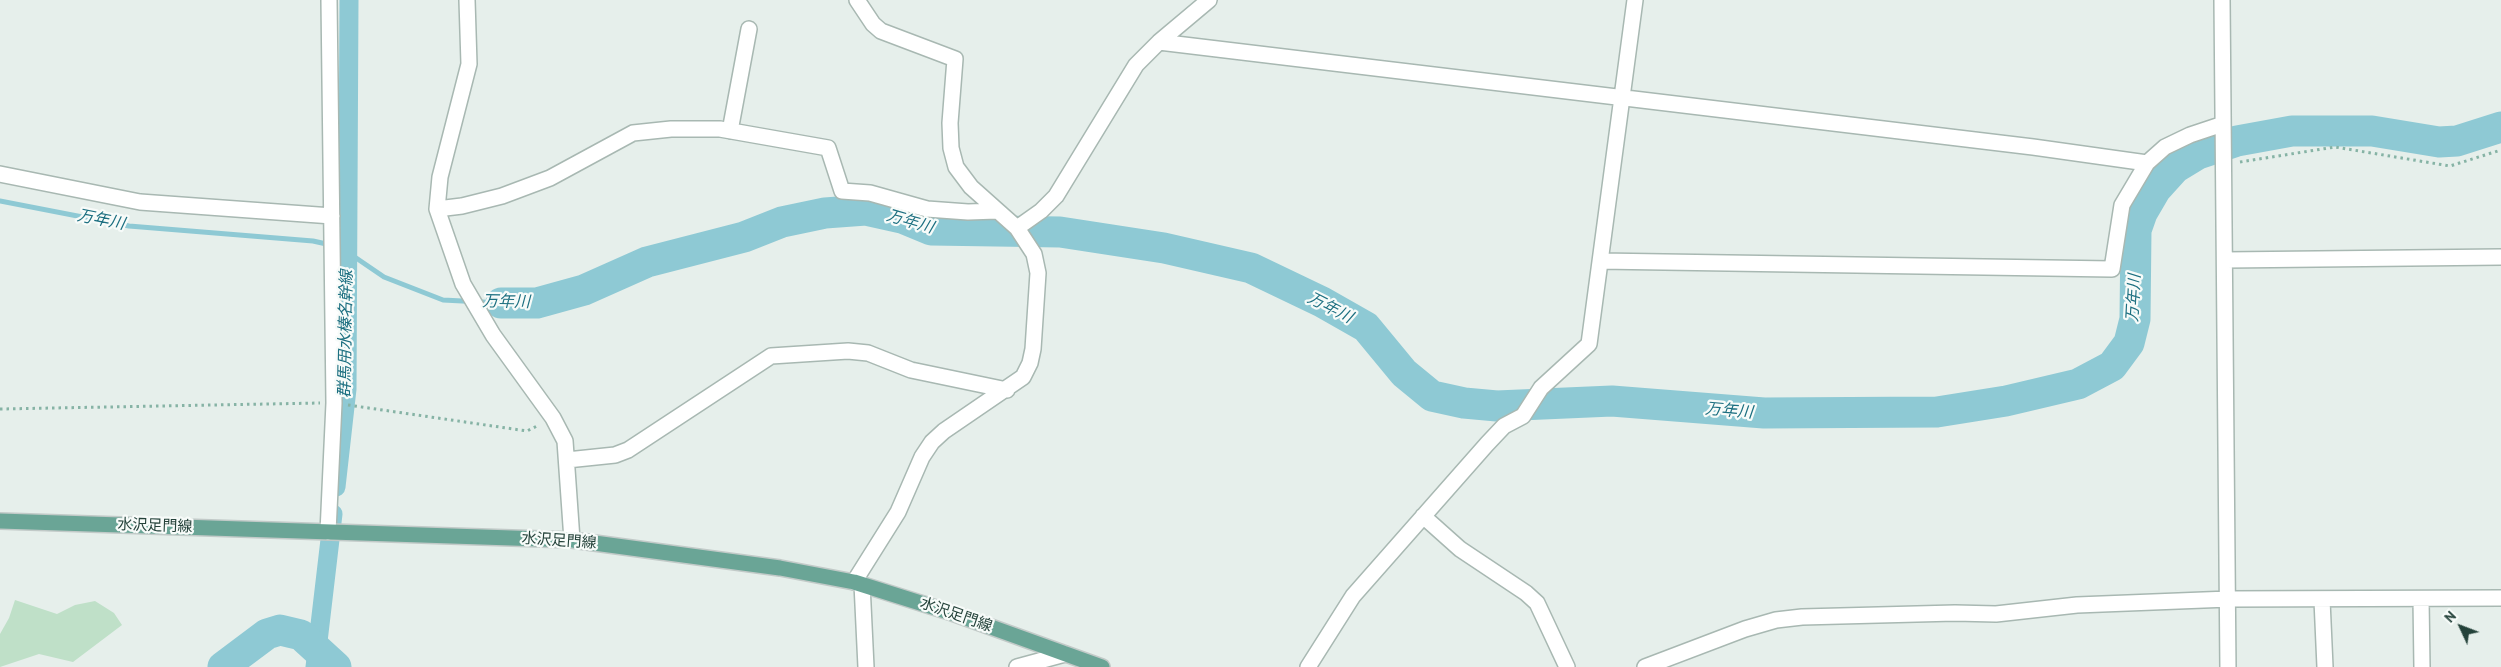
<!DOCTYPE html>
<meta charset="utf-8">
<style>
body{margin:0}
#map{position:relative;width:2501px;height:667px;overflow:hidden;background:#e6efeb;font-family:"PT Sans",sans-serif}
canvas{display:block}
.north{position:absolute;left:2436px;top:602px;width:50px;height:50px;-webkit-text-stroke:4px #f7fbf9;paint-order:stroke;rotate:313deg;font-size:14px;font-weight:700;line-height:20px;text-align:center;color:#24423a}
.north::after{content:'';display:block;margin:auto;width:18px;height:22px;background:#24423a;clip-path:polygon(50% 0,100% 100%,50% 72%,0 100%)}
</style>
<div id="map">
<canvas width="2501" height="667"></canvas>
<div class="north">N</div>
</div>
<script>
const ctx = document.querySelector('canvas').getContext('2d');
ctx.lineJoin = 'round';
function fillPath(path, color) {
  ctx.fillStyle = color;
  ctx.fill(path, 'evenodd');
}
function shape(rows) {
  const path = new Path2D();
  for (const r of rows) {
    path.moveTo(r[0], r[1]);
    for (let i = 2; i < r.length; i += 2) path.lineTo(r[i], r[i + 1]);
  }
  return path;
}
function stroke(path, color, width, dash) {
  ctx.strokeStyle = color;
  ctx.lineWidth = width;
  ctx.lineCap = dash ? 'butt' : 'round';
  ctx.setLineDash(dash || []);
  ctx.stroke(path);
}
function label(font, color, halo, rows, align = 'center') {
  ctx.font = font + ' "PT Sans","Noto Sans JP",sans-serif';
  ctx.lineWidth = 4.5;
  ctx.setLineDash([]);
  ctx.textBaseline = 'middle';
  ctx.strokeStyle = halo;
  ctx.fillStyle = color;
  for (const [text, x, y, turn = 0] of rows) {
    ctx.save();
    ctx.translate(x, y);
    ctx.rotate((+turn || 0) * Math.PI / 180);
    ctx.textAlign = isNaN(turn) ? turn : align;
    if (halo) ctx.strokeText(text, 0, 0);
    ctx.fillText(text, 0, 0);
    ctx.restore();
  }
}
fillPath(shape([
 [15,600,57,614,75,605,95,601,114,613,122,625,73,662,39,654,0,667,0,634,9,618]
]), '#bfe0c8');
stroke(shape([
 [0,201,129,226,313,241,340,247,384,277,443,300,501,303]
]), '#8ec9d4', 5);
stroke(shape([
 [336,487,347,389,349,0],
 [315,667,333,514]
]), '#8ec9d4', 19);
stroke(shape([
 [501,303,537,303,584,290,647,262,744,237,782,222,825,213,866,210,902,218,931,230,1060,232,1164,248,1251,268,1322,302,1366,327,1404,373,1432,396,1464,403,1497,406,1612,401,1764,413,1937,412,2006,401,2078,384,2112,366,2129,343,2135,319,2136,230,2142,213,2156,189,2175,168,2198,154,2237,141,2292,131,2372,131,2439,142,2457,141,2501,127],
 [223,667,267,634,280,630,301,635,336,667]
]), '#8ec9d4', 31);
const minor = shape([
 [467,0,469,64,440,177,437,209,463,284,493,335,553,418,565,441,572,540],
 [2222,0,2228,667],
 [1159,42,2033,147,2147,163],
 [730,131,749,29],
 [0,174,140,202,332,216],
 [437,209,462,206,502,196,550,178,633,133,671,129,720,129,828,148,842,191,870,193,927,209,968,212,997,211],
 [1017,228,1041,211,1056,196,1136,65,1159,42,1209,0],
 [2226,260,2501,257],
 [1600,261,2112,269,2122,205,2147,163,2165,147,2190,135,2223,124],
 [567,460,615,455,628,450,771,356,848,351,868,353,911,370,1007,390],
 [1423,516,1460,549,1526,593,1537,603,1567,667],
 [328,532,334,403,329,0],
 [854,582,898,512,922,457,932,442,944,431,1023,377,1030,363,1033,349,1038,273,1034,254,1017,228,971,187,956,167,951,148,950,123,955,59,881,31,873,24,857,0],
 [862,584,866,667],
 [2421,599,2422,667],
 [2322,600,2325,667],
 [1017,667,1065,654],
 [1308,667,1353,596,1487,444,1504,426,1523,416,1541,388,1589,344,1635,0],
 [1645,667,1745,629,1776,620,1802,617,1955,613,1996,614,2077,605,2229,599,2501,598]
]);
const major = shape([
 [0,521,572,540,780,568,854,582,952,613,1102,667]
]);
stroke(minor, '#a8b8b2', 18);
stroke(major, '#c2cac8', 18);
stroke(shape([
 [2240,162,2335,147,2450,166,2501,150],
 [348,405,527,431,539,425],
 [0,409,320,403]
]), '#86b3a5', 3, [2.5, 4]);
stroke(minor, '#fff', 15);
stroke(major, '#6aa596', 15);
label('15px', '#24423a', '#f7fbf9', [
 ["水沢足門線",155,526,2],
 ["水沢足門線",559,541,4],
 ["水沢足門線",956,615,19]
]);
label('italic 16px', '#1c6f80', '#f7fbf9', [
 ["万年川",101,220,11],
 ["万年川",910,222,16],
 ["万年川",2134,298,-87],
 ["万年川",506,302,1],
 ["万年川",1330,308,27],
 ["群馬用水榛名幹線",346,334,-89],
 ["万年川",1729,411,5]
]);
</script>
